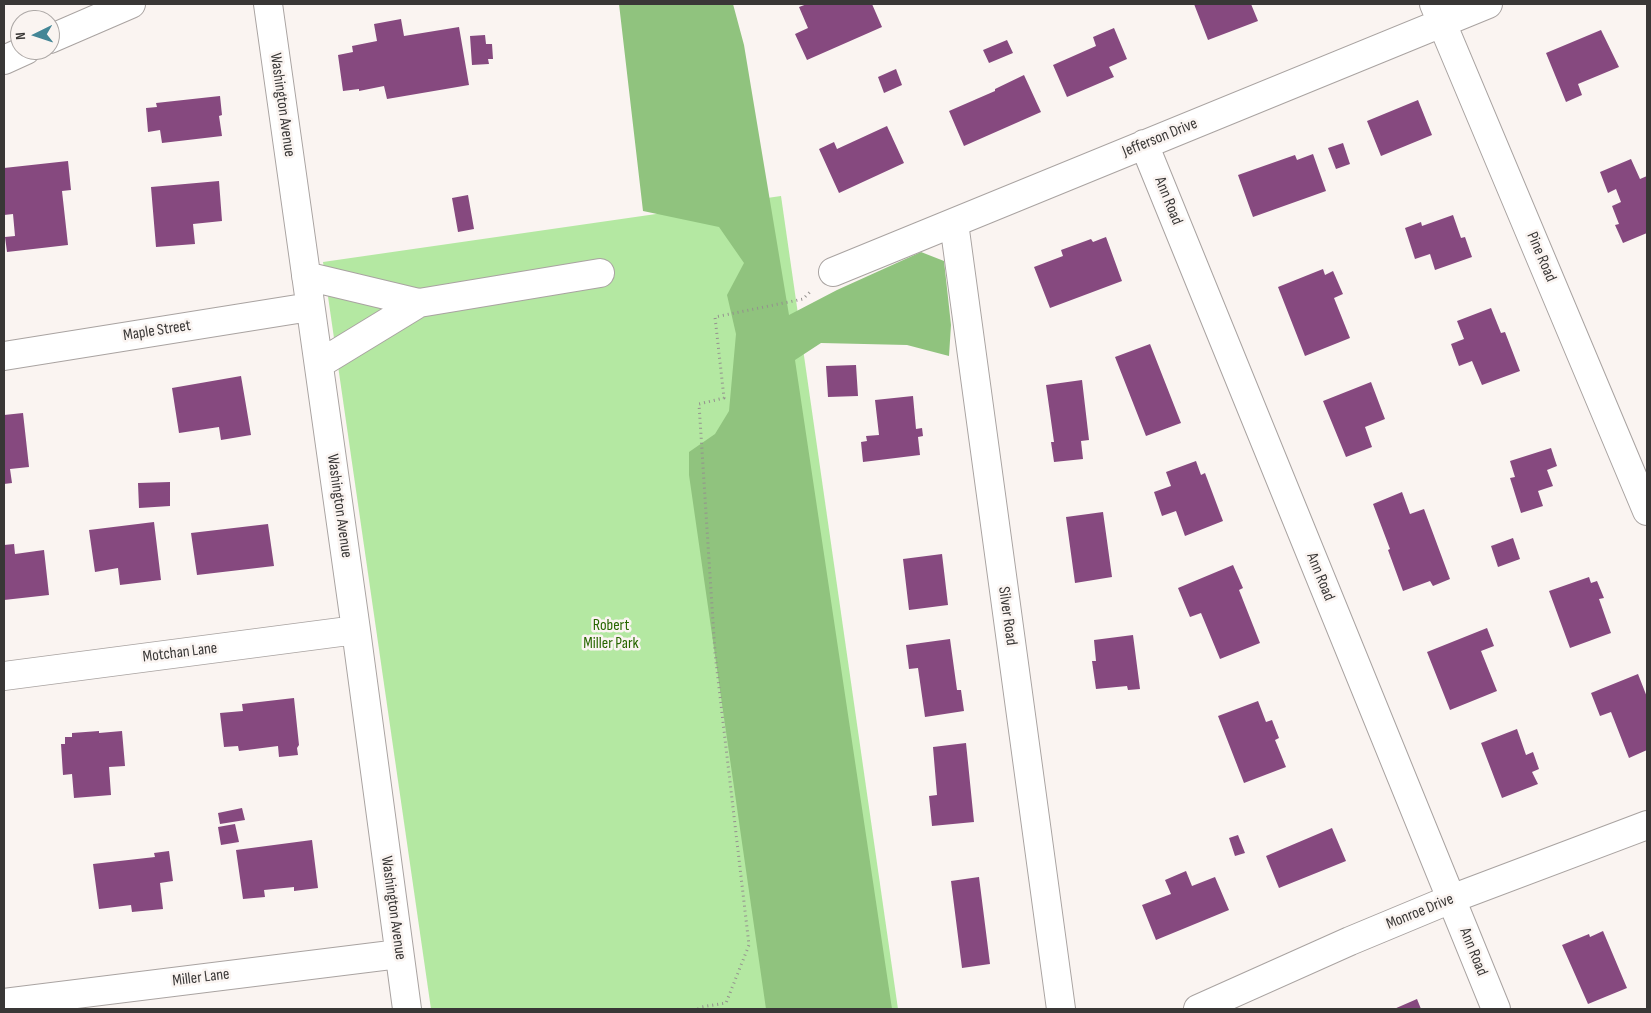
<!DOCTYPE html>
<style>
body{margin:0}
#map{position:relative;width:1651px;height:1013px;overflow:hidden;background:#faf4f1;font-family:"Sofia Sans Condensed",sans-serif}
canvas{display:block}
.frame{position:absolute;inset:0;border:5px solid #393736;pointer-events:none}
.north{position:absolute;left:10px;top:10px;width:50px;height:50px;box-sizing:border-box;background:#faf4f1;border:1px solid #ada8a6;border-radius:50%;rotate:266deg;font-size:14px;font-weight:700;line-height:20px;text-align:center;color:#393736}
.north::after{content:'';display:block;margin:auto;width:18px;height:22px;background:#438696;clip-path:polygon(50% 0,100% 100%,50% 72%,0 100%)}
</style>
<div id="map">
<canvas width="1651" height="1013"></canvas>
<div class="frame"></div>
<div class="north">N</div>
</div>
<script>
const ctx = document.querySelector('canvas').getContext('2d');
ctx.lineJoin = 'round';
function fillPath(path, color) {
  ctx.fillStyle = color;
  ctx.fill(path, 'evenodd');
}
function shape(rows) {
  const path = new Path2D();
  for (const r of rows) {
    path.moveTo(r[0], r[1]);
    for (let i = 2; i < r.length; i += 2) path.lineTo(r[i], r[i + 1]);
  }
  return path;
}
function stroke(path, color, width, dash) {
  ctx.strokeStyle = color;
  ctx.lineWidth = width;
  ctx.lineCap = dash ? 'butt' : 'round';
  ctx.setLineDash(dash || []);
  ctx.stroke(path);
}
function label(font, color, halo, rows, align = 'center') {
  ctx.font = font + ' "Sofia Sans Condensed",sans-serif';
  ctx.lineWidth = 5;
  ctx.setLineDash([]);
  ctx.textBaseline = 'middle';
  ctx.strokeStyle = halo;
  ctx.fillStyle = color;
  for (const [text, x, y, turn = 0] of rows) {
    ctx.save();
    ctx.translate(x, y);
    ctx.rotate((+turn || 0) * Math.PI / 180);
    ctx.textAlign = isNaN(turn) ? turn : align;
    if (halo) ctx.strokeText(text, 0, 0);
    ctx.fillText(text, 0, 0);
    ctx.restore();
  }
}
fillPath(shape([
 [781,196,898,1009,431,1009,323,262]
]), '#b4e8a2');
fillPath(shape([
 [619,4,733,4,744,45,789,315,837,290,921,252,944,261,951,325,949,356,907,345,821,343,795,360,892,1009,766,1009,689,475,689,452,715,434,729,411,736,334,727,295,744,263,719,227,643,211]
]), '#90c37e');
fillPath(shape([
 [807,4,872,4,882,27,807,60,795,34,808,28,799,7],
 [1194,4,1251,4,1258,21,1208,40],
 [401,19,404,36,459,27,469,85,387,99,384,86,359,91,359,89,343,91,338,55,353,52,352,46,377,41,374,24],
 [1114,28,1127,59,1109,67,1114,77,1067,97,1053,65,1096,46,1093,37],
 [1601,30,1619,67,1578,84,1582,95,1566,102,1546,53],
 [485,35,486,44,492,44,493,59,488,59,489,64,472,65,470,36],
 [1007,40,1013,53,989,63,983,50],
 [896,69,902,85,884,93,878,77],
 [1024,75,1041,112,964,146,949,111,995,91,995,89],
 [220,96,222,115,219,116,222,136,162,143,160,130,148,132,146,108,157,107,156,103],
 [1418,100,1432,135,1381,156,1367,121],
 [887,126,904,163,839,193,819,149,834,142,837,149],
 [1343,143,1350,164,1336,169,1328,148],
 [1313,154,1326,191,1253,217,1238,175,1295,155,1297,160],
 [1631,159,1640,179,1647,176,1647,233,1623,243,1615,225,1619,224,1612,206,1621,202,1616,189,1608,193,1600,172],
 [68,161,71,190,62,191,68,245,7,252,5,237,15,236,13,214,4,215,4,168],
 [219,181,222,221,193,224,195,244,156,247,151,187],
 [468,195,474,229,458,232,452,198],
 [1453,215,1461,238,1465,237,1472,257,1435,270,1430,254,1415,259,1405,228,1421,222,1422,226],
 [1106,237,1122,281,1050,308,1034,267,1063,256,1061,250,1091,239,1093,242],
 [1323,269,1325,275,1333,271,1343,294,1334,298,1350,338,1305,356,1278,287],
 [1491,308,1501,333,1505,332,1520,371,1482,385,1472,361,1459,366,1451,344,1464,339,1457,321],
 [1150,344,1181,423,1146,436,1115,357],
 [856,365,858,396,828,397,826,366],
 [241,376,251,435,221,440,219,427,179,433,172,388],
 [1082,380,1089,440,1081,441,1083,459,1054,462,1051,442,1054,442,1046,385],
 [1371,382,1385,419,1365,427,1372,447,1346,457,1323,401],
 [913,396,916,429,922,428,923,436,918,437,920,455,863,462,861,442,867,441,866,436,879,435,875,400],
 [23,413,29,467,10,469,12,483,4,484,4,415],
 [1551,448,1557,466,1547,470,1553,486,1538,491,1543,506,1521,513,1510,478,1515,477,1510,461],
 [1196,461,1201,475,1205,473,1223,521,1185,536,1176,511,1162,516,1154,492,1171,486,1166,472],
 [170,482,170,506,139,508,138,483],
 [1402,492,1410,514,1424,509,1450,579,1433,586,1430,581,1403,591,1388,550,1390,549,1373,504],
 [1103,512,1112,577,1075,583,1066,517],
 [154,522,161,580,120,585,118,568,95,572,89,530],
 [268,524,274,566,197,575,191,533],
 [1513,538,1520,559,1498,567,1491,546],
 [14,544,15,554,44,550,49,595,4,600,4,545],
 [942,554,948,605,909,610,903,559],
 [1233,565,1243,588,1239,590,1260,643,1220,659,1201,613,1190,617,1178,588],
 [1589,577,1591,583,1597,581,1604,598,1599,599,1611,633,1570,648,1549,591],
 [1487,628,1494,646,1481,651,1497,691,1450,710,1427,652],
 [1133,635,1140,689,1128,690,1127,686,1096,689,1092,661,1096,661,1094,640],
 [950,639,957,690,961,690,964,711,925,717,918,668,909,669,906,645],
 [1638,674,1647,697,1647,750,1629,758,1611,712,1600,716,1591,693],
 [294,698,299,745,297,748,298,755,279,757,278,746,239,751,238,746,224,747,220,713,243,711,242,704],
 [1258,701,1266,722,1272,720,1279,738,1275,740,1286,767,1244,783,1218,716],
 [1517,729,1526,755,1533,752,1539,769,1532,772,1538,784,1502,798,1481,743],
 [99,731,99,733,122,731,125,766,109,767,111,795,74,798,72,774,63,775,61,744,65,744,65,737,72,737,72,733],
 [966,743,974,822,932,826,929,796,937,795,933,747],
 [242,808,245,820,220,824,218,813],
 [235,824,239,842,221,845,218,827],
 [1332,828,1346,861,1279,888,1266,856],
 [1238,835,1245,853,1235,856,1229,838],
 [312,840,318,888,294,891,294,887,264,890,265,897,243,899,236,850],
 [169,851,173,881,160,883,163,909,132,912,131,905,99,909,93,864,155,857,154,853],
 [1186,871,1192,886,1215,877,1229,910,1156,940,1142,905,1171,894,1165,880],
 [979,877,990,964,962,968,951,881],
 [1603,931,1627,988,1588,1004,1562,945,1589,934,1590,937],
 [1417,999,1421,1009,1394,1009]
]), '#86497f');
const minor = shape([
 [268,4,356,630,407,1009],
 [1434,4,1647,511],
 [50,39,131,4],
 [4,60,26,50],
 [1144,144,1496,1009],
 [954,223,1061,1009],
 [833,272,1488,4],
 [306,276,419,303],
 [4,356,310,307],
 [319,364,419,303,600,273],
 [4,676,356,630],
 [4,1003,399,954],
 [1198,1009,1350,941,1451,899,1647,825]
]);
stroke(minor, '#a9a3a1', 30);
stroke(shape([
 [698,1009,701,1007,726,1003,749,945,715,653,699,404,724,398,715,317,803,299,812,290]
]), '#94908e', 3, [1, 4]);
stroke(minor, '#fff', 28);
label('16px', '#393736', '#faf4f1', [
 ["Washington Avenue",282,105,82],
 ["Jefferson Drive",1160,138,-22],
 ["Ann Road",1168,201,68],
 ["Pine Road",1541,257,67],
 ["Maple Street",157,331,-9],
 ["Washington Avenue",339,506,82],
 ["Ann Road",1320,577,68],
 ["Silver Road",1007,616,82],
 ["Motchan Lane",180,653,-7],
 ["Washington Avenue",393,908,82],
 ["Monroe Drive",1420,912,-22],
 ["Ann Road",1473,952,68],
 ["Miller Lane",201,978,-7]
]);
label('16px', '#286600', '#faf4f1', [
 ["Robert",611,626],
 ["Miller Park",611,644]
]);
</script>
